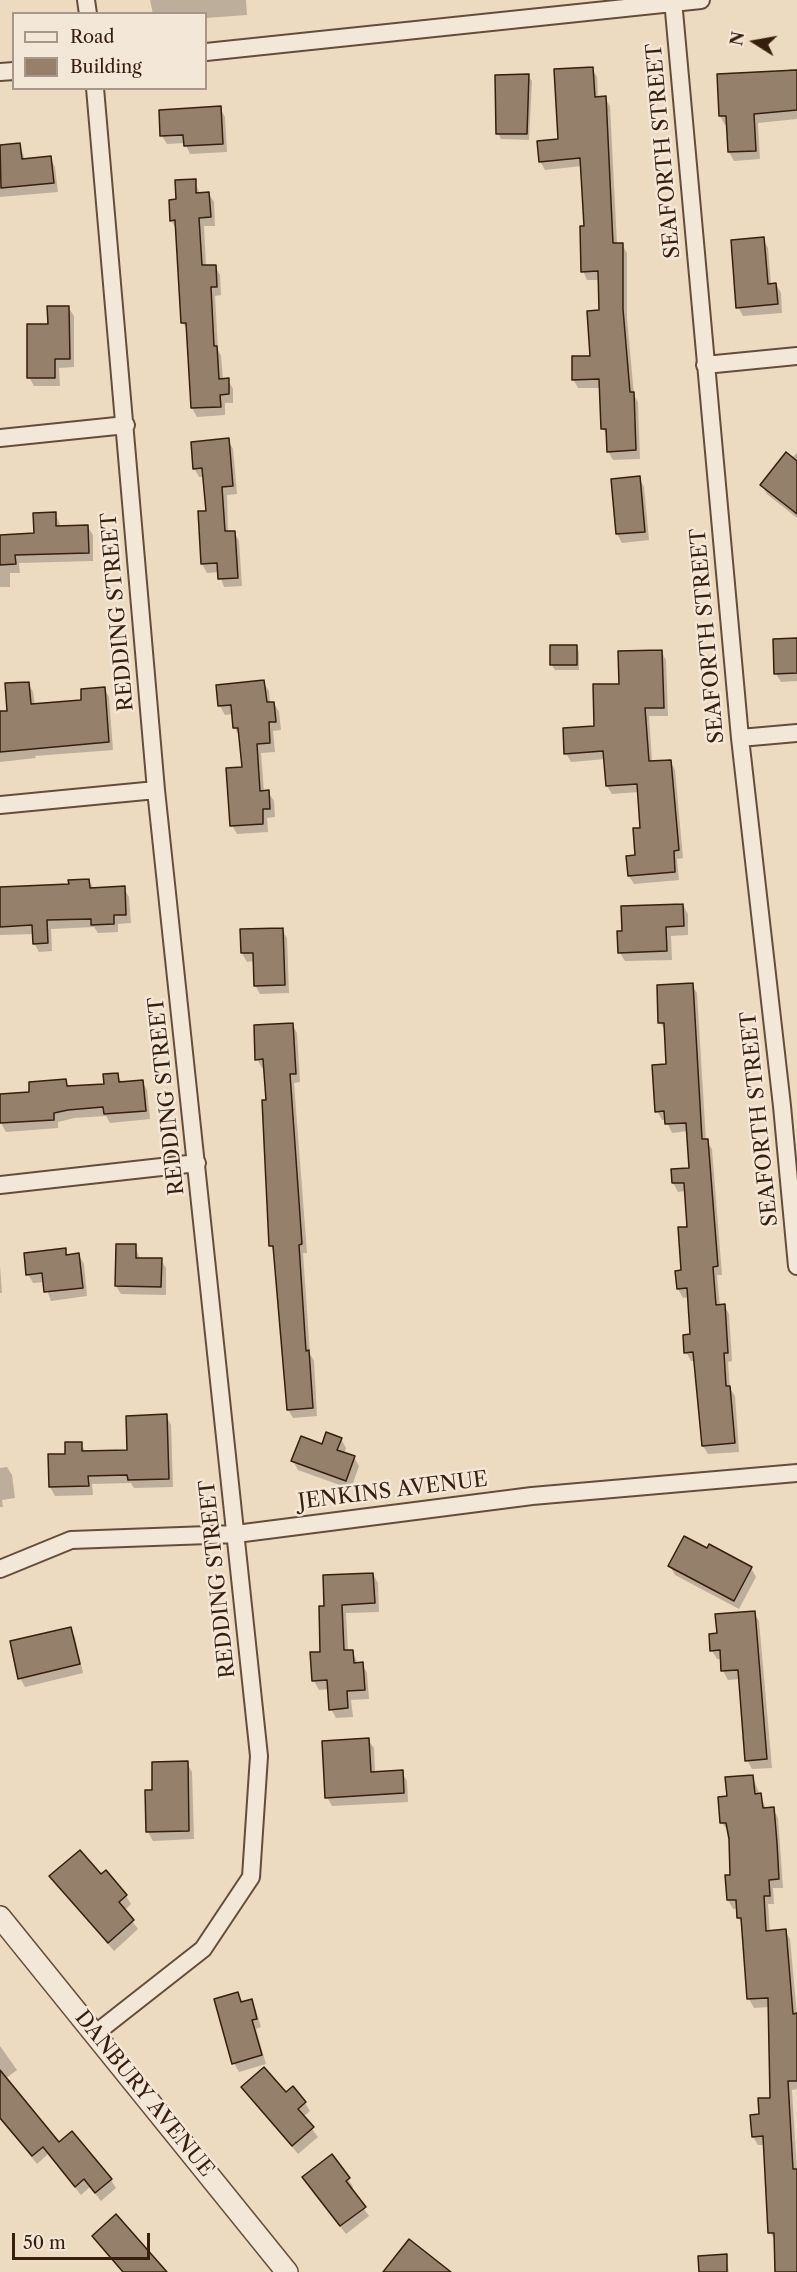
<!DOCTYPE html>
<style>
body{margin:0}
#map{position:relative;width:797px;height:2272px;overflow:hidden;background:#ecdac1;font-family:"Libre Caslon Text",serif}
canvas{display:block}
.legend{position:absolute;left:12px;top:12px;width:195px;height:78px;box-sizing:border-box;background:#f3e7d7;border:2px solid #a89786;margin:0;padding:8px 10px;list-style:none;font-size:18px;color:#371e0d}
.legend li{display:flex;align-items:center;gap:12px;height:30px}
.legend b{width:30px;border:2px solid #a89786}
.north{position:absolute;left:725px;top:12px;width:60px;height:60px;-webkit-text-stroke:4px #f3e7d7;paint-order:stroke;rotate:281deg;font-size:16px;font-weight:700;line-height:24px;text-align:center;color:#371e0d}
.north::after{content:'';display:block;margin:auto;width:21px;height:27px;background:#371e0d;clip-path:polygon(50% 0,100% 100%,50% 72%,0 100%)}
.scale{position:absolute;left:12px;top:2233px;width:138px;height:27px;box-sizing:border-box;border:3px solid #371e0d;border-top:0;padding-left:8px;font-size:18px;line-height:21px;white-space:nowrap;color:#371e0d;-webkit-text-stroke:4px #f3e7d7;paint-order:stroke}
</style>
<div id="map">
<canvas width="797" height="2272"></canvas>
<ul class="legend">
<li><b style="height:8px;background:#f3e7d7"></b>Road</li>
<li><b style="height:16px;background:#95806b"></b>Building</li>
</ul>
<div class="north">N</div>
<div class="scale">50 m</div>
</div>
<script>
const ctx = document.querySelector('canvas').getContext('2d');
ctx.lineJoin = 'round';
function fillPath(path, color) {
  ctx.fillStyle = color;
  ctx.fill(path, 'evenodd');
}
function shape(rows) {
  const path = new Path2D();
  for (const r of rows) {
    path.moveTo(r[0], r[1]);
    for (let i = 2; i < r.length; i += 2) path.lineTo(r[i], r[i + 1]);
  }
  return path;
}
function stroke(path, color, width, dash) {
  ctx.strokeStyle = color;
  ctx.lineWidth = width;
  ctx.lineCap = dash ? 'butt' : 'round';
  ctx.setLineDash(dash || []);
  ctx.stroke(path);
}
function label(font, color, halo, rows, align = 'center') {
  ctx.font = font + ' "Libre Caslon Text",serif';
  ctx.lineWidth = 5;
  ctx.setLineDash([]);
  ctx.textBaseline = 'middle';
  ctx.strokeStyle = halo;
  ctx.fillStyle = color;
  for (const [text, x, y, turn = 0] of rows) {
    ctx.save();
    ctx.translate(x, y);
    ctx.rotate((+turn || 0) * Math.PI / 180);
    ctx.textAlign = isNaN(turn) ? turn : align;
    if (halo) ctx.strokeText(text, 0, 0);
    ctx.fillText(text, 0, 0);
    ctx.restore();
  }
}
fillPath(shape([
 [150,0,246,0,247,15,206,18,206,14,153,14],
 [592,69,597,77,598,98,605,98,610,106,617,244,622,244,627,253,627,318,634,395,638,402,640,459,613,460,608,451,608,438,603,428,601,388,578,388,573,379,592,358,600,312,600,280,587,280,583,271,586,228,582,166,545,170,540,161,560,140],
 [789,69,797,69,797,119,758,123,760,159,734,161,729,152,728,125,725,125,720,116,790,72],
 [528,76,532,81,529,140,501,139,498,133],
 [220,108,225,117,227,152,190,154,185,143,167,144,162,136],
 [20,145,25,160,50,158,55,167,58,192,0,197,0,146],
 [195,181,200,194,209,194,214,202,215,226,204,226,206,267,215,266,220,275,221,295,215,296,218,350,221,356,223,380,228,380,233,389,233,403,225,403,225,415,197,417,192,408,188,331,183,323,176,229,171,220,177,201],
 [763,239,768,248,771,285,776,284,781,293,782,313,743,316,738,307],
 [68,307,74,316,74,367,59,368,60,386,34,386,29,377,49,326],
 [228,440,233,449,237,494,227,495,228,533,234,532,239,541,242,586,224,587,219,572,207,573,202,564,200,512,207,512,204,477,199,477,194,468],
 [797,453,797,518,767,494,762,486],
 [639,478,644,487,649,540,622,543,617,534],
 [55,513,61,527,87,526,93,535,93,561,19,563,20,573,10,573,10,587,0,587,0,536,36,535],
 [797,639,797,681,781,682,776,674],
 [576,646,579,652,579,670,555,670,551,664],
 [661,651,666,660,668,716,649,716,652,762,670,761,675,770,683,858,677,859,679,880,634,884,629,876,637,856,642,829,639,792,612,794,607,786,606,759,571,762,566,753,595,727,621,685],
 [263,682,269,691,270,704,274,703,279,712,281,730,273,731,275,752,261,753,264,792,268,792,274,801,275,817,267,818,268,832,237,834,232,825,243,768,240,738,235,728,233,714,225,715,220,706,218,686],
 [28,683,33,692,35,705,83,702,104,688,109,697,113,750,35,756,36,758,0,762,0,713,9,712],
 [89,880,94,889,124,888,129,897,131,923,118,924,118,932,98,933,94,927,51,929,52,951,39,952,34,943,34,934,0,935,0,889,70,885],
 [683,905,688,914,688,935,671,936,672,960,625,961,620,953],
 [282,930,287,938,289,993,260,994,255,985,254,961,247,962,242,953],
 [692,985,697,993,706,1141,712,1149,722,1275,717,1275,720,1306,724,1305,729,1314,732,1361,728,1362,730,1388,735,1396,739,1452,708,1454,703,1446,695,1361,691,1361,686,1352,692,1336,689,1297,683,1298,678,1289,688,1228,686,1191,678,1192,673,1183,690,1169,688,1131,672,1133,666,1120,662,1120,657,1111,667,1065,665,1031,660,1022],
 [292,1024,297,1033,300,1082,294,1083,307,1253,303,1253,310,1354,314,1361,317,1416,293,1418,288,1409,275,1253,271,1246,265,1068,262,1068,257,1059],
 [117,1074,122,1083,142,1081,147,1090,150,1119,110,1123,106,1116,74,1118,58,1122,58,1128,6,1132,1,1123,0,1095,31,1093,66,1081,70,1088,106,1085],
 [135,1246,140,1259,161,1260,166,1268,166,1295,121,1294,116,1286],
 [65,1250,68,1256,79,1255,84,1264,87,1296,51,1301,44,1282,33,1283,28,1274],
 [0,1266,2,1293,0,1293],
 [166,1416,171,1425,173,1487,134,1488,131,1483,92,1484,93,1495,55,1496,50,1487,50,1456,67,1455,81,1444,86,1453,128,1451],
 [341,1439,346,1448,344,1454,354,1457,359,1466,351,1489,298,1470,293,1461],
 [7,1467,12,1475,15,1498,2,1500,3,1507,0,1507,0,1468],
 [670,1566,751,1568,756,1577,739,1609,675,1575],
 [373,1574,378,1583,379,1612,346,1613,348,1651,352,1651,358,1664,362,1664,367,1673,369,1699,351,1700,353,1717,336,1718,331,1709,329,1689,319,1690,314,1681,322,1653,326,1607],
 [754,1613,759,1621,772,1768,752,1769,747,1760,740,1679,728,1680,723,1671,722,1659,717,1659,712,1651,718,1634],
 [70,1629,75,1637,83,1673,25,1687,20,1678],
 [368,1740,374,1748,375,1773,402,1772,407,1781,408,1802,332,1806,327,1797],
 [187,1763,192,1772,194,1839,153,1841,148,1832,154,1791],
 [752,1776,766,1809,773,1809,778,1818,783,1888,773,1888,774,1904,768,1904,770,1932,785,1931,790,1939,797,2015,797,2089,792,2090,797,2170,797,2272,776,2272,775,2241,770,2232,765,2145,758,2145,753,2137,761,2115,772,2099,769,2007,754,2008,749,1999,743,1925,738,1917,738,1908,733,1909,728,1900,732,1876,729,1832,722,1823,720,1798,729,1797],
 [101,1876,126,1896,131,1904,124,1911,138,1929,114,1951,51,1877],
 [238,1993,243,2003,251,2001,256,2010,261,2027,256,2029,266,2064,239,2072,234,2063],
 [0,2046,17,2070,5,2079,59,2144,111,2180,116,2188,101,2201,90,2187,81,2195,48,2154,37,2164,0,2118],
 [243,2087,285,2094,305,2103,310,2111,303,2117,318,2137,298,2154],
 [348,2179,353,2187,351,2190,369,2216,346,2234,309,2186],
 [726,2256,729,2272,701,2272]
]), '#0003');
const building = shape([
 [593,67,595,97,606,96,613,243,623,243,623,309,630,392,634,392,636,450,607,452,606,429,601,429,599,379,572,380,572,356,590,356,587,311,599,310,598,271,581,272,580,226,584,226,580,158,539,162,537,141,558,139,554,69,593,67],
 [797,70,797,110,754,114,756,151,728,152,726,116,719,116,717,74,797,70],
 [529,74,527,134,496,134,495,75,529,74],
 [221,106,223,144,184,146,183,135,160,136,159,110,221,106],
 [20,143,22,159,51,156,54,183,1,188,0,145,20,143],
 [196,179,196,193,209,192,211,217,199,218,202,265,216,265,217,287,211,287,214,346,217,346,219,379,229,378,229,394,220,395,221,407,191,408,186,323,181,323,175,220,170,221,169,200,176,199,175,180,196,179],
 [764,237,768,284,776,283,778,304,736,308,731,240,764,237],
 [47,306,69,306,70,359,55,359,55,378,27,378,27,324,48,324,47,306],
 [229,438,233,486,222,487,225,531,235,531,238,578,218,579,217,563,201,564,198,511,206,511,202,468,193,469,191,442,229,438],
 [786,452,797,461,797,514,760,485,786,452],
 [640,476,645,532,616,534,611,479,640,476],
 [56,512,56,526,88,525,89,553,15,555,16,564,0,565,0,535,34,533,33,513,56,512],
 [797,638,797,673,774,674,773,639,797,638],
 [550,645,577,645,577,665,550,665,550,645],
 [662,650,664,708,645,708,649,761,671,760,679,850,674,851,675,872,628,876,626,856,635,855,633,828,640,828,637,784,606,786,603,751,564,754,563,728,594,726,593,684,619,684,618,651,662,650],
 [264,680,267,702,274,702,276,722,269,722,270,743,257,744,260,791,269,790,270,809,263,809,263,824,230,826,226,768,242,767,238,728,233,728,231,705,218,706,216,685,264,680],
 [29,682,31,704,81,700,81,689,105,687,109,742,0,752,0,711,7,711,5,683,29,682],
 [89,879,90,888,125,886,126,915,114,915,114,924,91,925,91,919,47,920,48,943,33,944,32,925,0,927,0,887,69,884,68,880,89,879],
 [683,904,684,926,666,927,667,951,618,953,617,931,622,931,621,906,683,904],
 [283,928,285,985,254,986,253,953,241,953,240,929,283,928],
 [693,983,702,1139,708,1139,718,1266,713,1267,716,1305,725,1304,728,1353,724,1353,726,1386,730,1386,735,1443,702,1446,693,1352,684,1353,683,1335,690,1334,687,1288,677,1289,675,1271,681,1270,678,1227,687,1227,684,1183,672,1183,671,1169,689,1168,686,1123,665,1124,664,1111,655,1112,652,1065,666,1064,664,1023,658,1023,657,985,693,983],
 [293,1023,296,1074,290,1074,302,1244,299,1245,306,1351,309,1350,313,1408,287,1410,273,1246,269,1246,262,1100,266,1100,263,1059,255,1060,254,1025,293,1023],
 [118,1073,119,1082,143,1080,146,1111,104,1114,103,1107,68,1110,54,1113,54,1120,0,1123,0,1094,29,1092,29,1082,66,1079,67,1086,104,1084,103,1074,118,1073],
 [116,1244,136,1244,136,1258,162,1258,161,1287,115,1286,116,1244],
 [66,1248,66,1255,79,1253,83,1288,44,1292,42,1273,26,1275,24,1253,66,1248],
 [167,1414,169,1479,128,1480,127,1475,88,1476,89,1486,49,1487,48,1454,65,1454,65,1442,82,1442,82,1451,127,1450,126,1416,167,1414],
 [326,1432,342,1438,337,1450,355,1456,346,1481,291,1461,301,1436,322,1444,326,1432],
 [684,1536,707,1548,709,1544,752,1567,734,1601,668,1566,684,1536],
 [373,1573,375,1603,342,1605,344,1650,353,1650,354,1663,363,1662,365,1690,347,1691,348,1708,329,1710,327,1680,312,1681,310,1652,320,1652,319,1606,324,1606,323,1575,373,1573],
 [755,1611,767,1759,745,1761,738,1670,721,1671,720,1650,710,1651,709,1634,717,1633,715,1614,755,1611],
 [71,1627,80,1664,18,1679,10,1641,71,1627],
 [369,1738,371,1772,403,1770,404,1793,325,1798,322,1741,369,1738],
 [188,1761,189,1831,146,1832,145,1790,152,1790,152,1762,188,1761],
 [753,1775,755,1794,761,1793,763,1808,774,1807,777,1843,779,1879,769,1880,770,1896,764,1896,766,1931,786,1929,793,2014,797,2013,797,2081,788,2081,793,2169,797,2169,797,2272,775,2272,774,2233,768,2233,763,2136,752,2137,750,2115,759,2114,758,2098,770,2098,768,1998,747,1999,741,1918,737,1918,736,1900,727,1900,725,1875,730,1875,729,1839,726,1823,720,1823,718,1797,727,1796,725,1777,753,1775],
 [80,1850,101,1874,106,1870,127,1895,119,1902,134,1920,108,1943,49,1876,80,1850],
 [238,1992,241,2002,252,1999,257,2019,252,2020,262,2055,232,2064,214,1999,238,1992],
 [264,2067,286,2092,293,2086,306,2102,298,2109,314,2127,292,2146,241,2087,264,2067],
 [0,2070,59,2142,72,2131,112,2179,95,2193,84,2179,75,2187,43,2147,32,2156,0,2118,0,2070],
 [332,2154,350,2178,346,2181,366,2207,340,2226,302,2177,332,2154],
 [116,2214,167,2272,123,2272,92,2236,116,2214],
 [409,2239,451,2272,383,2272,409,2239],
 [727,2254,727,2272,699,2272,698,2256,727,2254]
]);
fillPath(building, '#95806b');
stroke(building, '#371e0d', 1.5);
const minor = shape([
 [86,0,88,14],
 [673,0,740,738,782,1106,797,1266],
 [206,52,701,0],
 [0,72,14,71],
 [95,88,156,790,259,1756,251,1877,203,1949,96,2033],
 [705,365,797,356],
 [0,438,126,425],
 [740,738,797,733],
 [0,805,156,790],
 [0,1185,197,1163],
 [0,1569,71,1540,236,1534,532,1496,797,1473]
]);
const tertiary = shape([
 [0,1917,287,2272]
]);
stroke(minor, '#644d3a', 20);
stroke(tertiary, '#644d3a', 24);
stroke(minor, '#f3e7d7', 16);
stroke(tertiary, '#f3e7d7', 21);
label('21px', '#371e0d', '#f3e7d7', [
 ["SEAFORTH STREET",664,151,-95],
 ["REDDING STREET",118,612,-95],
 ["SEAFORTH STREET",708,636,-95],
 ["REDDING STREET",167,1096,-96],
 ["SEAFORTH STREET",760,1119,-96],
 ["JENKINS AVENUE",393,1491,-7],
 ["REDDING STREET",218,1579,-96],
 ["DANBURY AVENUE",144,2094,51]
]);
</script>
